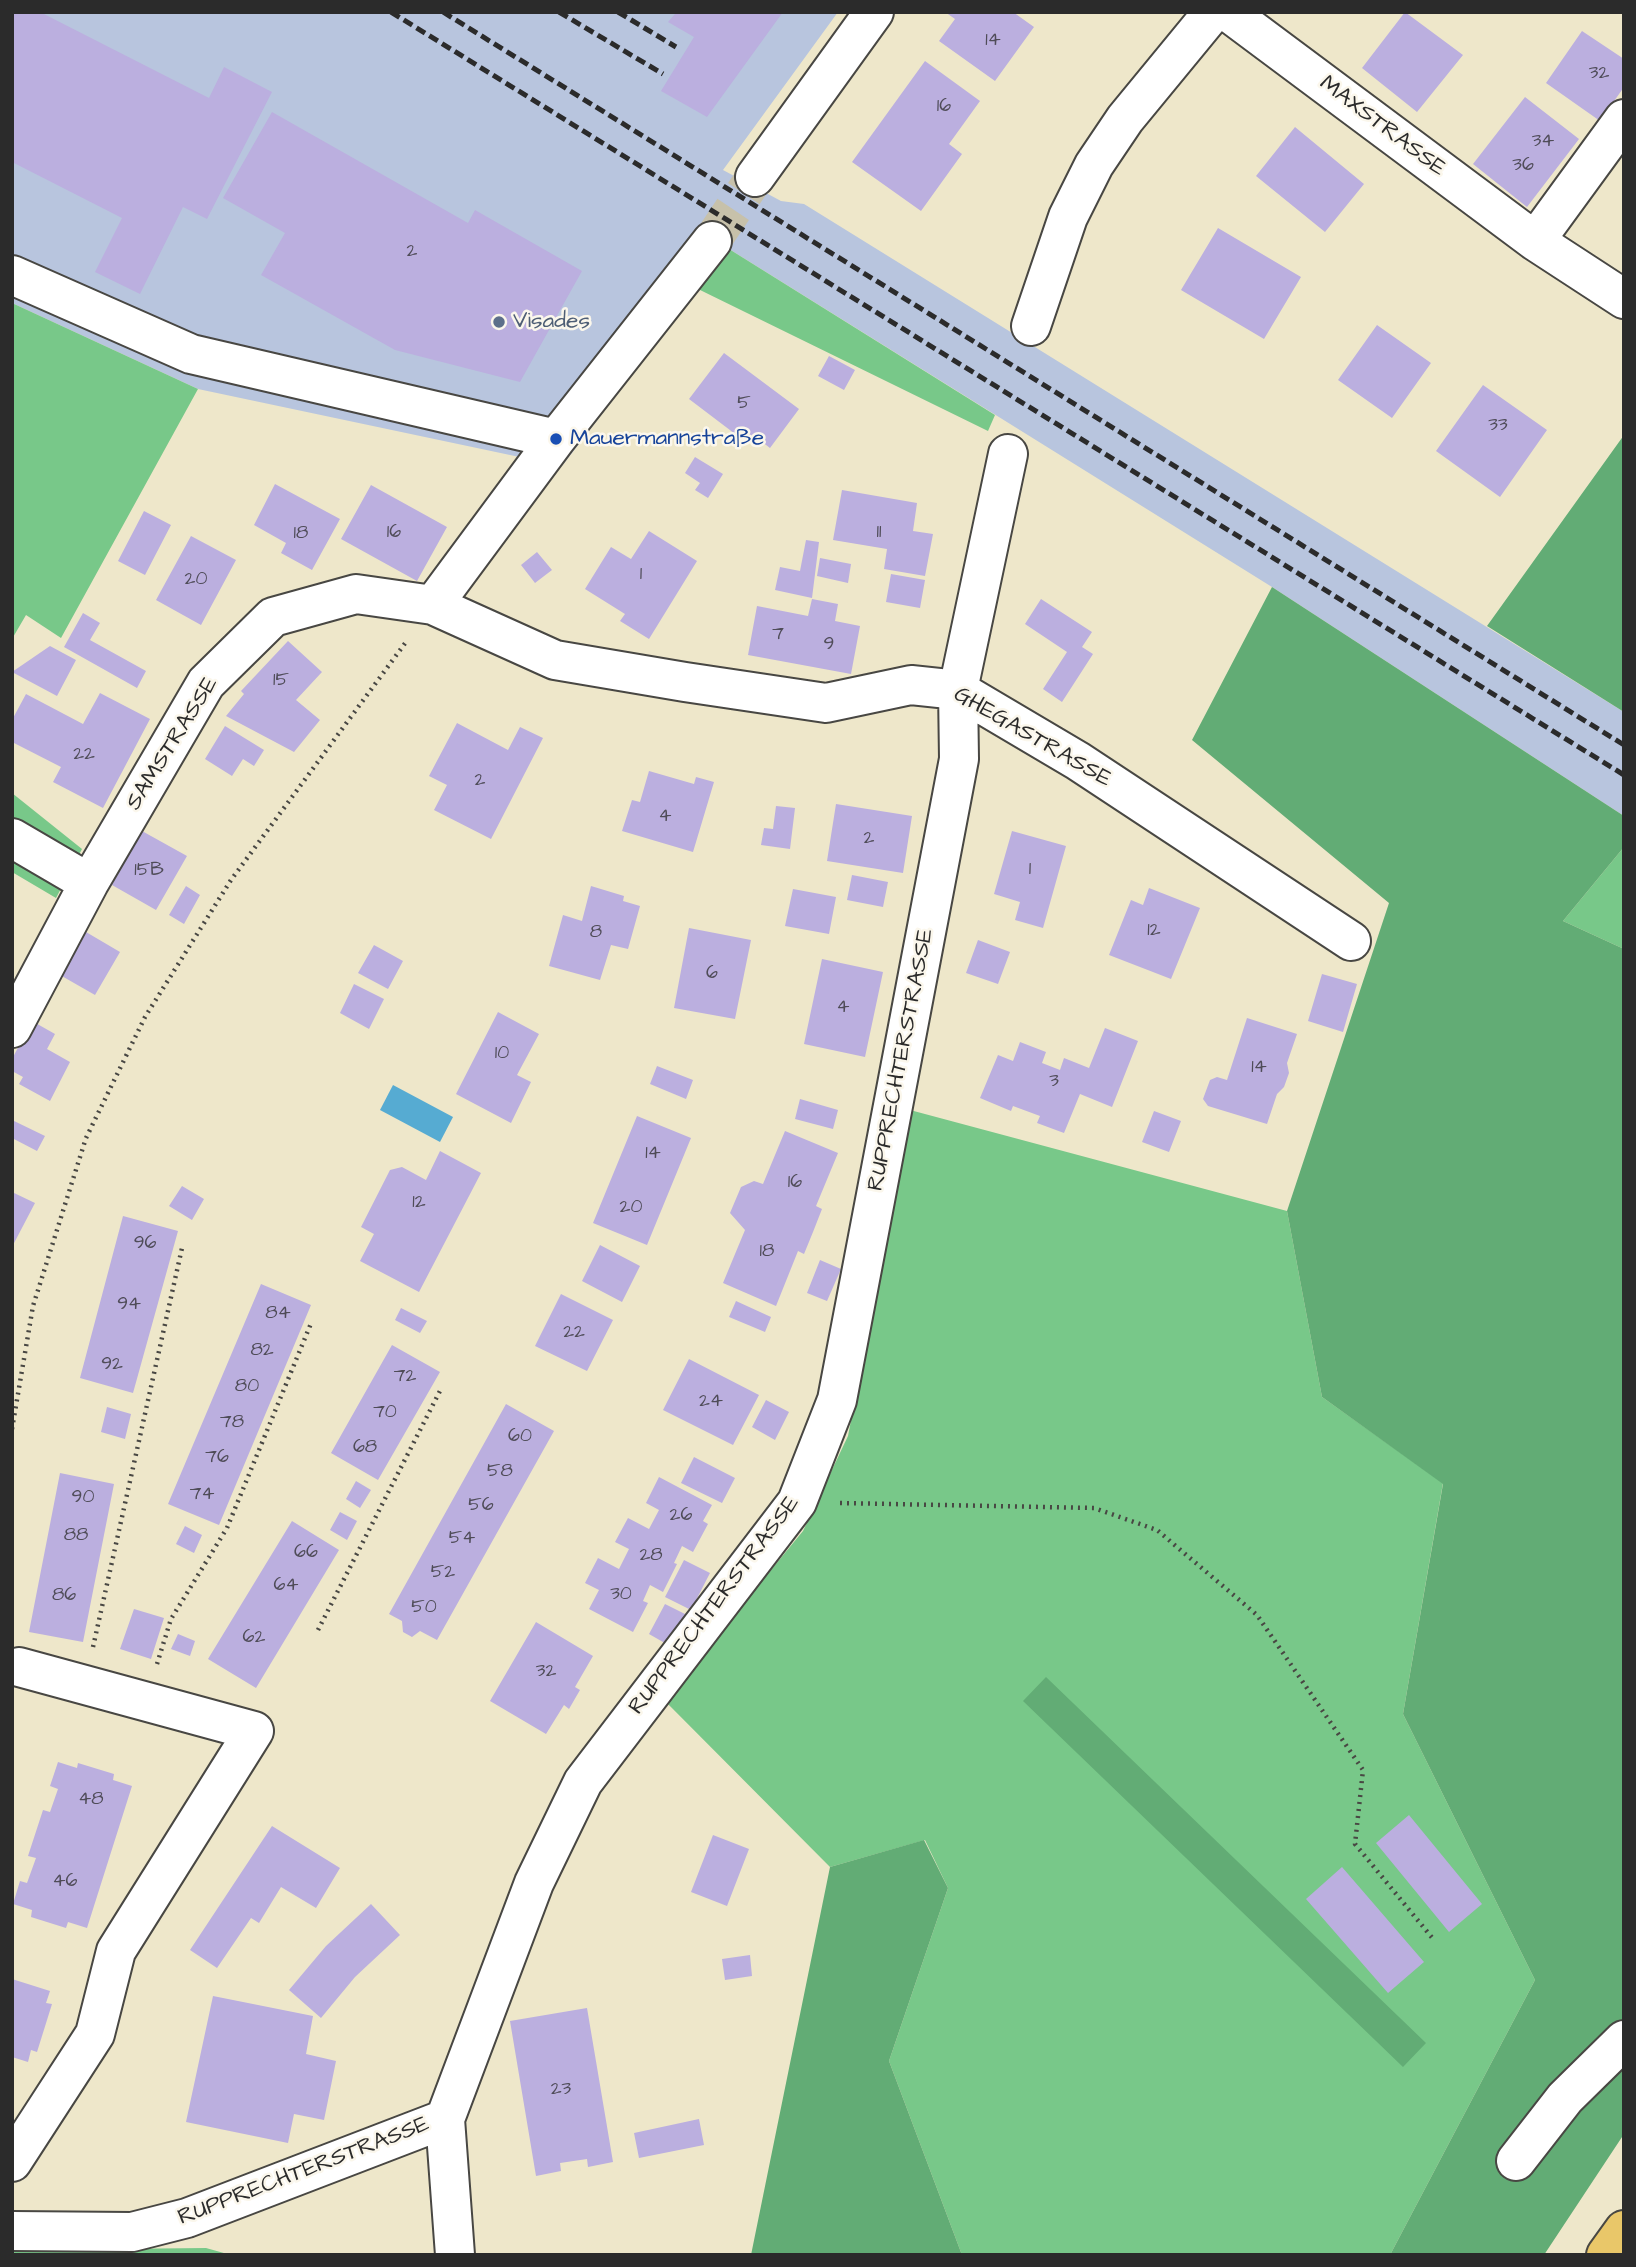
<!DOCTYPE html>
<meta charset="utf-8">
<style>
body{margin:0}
#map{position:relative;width:1636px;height:2267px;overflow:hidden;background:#eee7ca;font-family:"Architects Daughter",sans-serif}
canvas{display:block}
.frame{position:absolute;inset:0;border:14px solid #2b2b2b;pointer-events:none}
</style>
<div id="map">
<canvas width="1636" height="2267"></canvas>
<div class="frame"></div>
</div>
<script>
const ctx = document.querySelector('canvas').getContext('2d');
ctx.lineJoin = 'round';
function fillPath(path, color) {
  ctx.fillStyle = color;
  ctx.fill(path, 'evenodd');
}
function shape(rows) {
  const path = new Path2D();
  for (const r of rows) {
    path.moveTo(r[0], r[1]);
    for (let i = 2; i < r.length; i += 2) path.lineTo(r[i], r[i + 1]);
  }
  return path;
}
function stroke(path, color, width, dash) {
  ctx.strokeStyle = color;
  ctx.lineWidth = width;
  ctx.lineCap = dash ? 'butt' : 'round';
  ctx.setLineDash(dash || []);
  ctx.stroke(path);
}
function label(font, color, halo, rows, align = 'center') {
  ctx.font = font + ' "Architects Daughter",sans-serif';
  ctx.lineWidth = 5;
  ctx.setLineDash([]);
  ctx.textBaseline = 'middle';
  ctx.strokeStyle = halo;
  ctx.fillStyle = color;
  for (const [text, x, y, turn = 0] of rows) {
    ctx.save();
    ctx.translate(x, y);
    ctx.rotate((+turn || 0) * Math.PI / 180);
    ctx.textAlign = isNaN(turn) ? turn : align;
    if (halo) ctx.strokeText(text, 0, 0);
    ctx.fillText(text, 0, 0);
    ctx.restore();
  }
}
fillPath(shape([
 [12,12,838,12,723,170,781,201,804,204,1624,712,1624,816,1272,587,729,249,562,466,198,389,12,303]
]), '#b8c5de');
fillPath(shape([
 [729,249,995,415,988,431,698,289],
 [12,303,198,389,61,638,26,615,12,639],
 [12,793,82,849,56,898,12,872],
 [1624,847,1624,949,1563,921],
 [910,1110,1287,1211,1322,1397,1443,1483,1403,1714,1535,1980,1390,2255,962,2255,889,2061,948,1888,925,1840,830,1867,664,1700,803,1531,848,1436],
 [206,2248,231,2255,12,2255,12,2250]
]), '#78c889');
fillPath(shape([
 [1624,435,1624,712,1487,626],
 [1272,587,1624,816,1624,847,1563,921,1624,949,1624,2134,1544,2255,1390,2255,1535,1980,1403,1714,1443,1484,1322,1397,1287,1211,1389,903,1192,740],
 [1046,1677,1426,2043,1403,2067,1023,1701],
 [924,1840,948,1888,889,2061,962,2255,751,2255,830,1867]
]), '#62ac75');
fillPath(shape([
 [393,1085,453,1117,440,1142,380,1110]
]), '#56abd2');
fillPath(shape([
 [15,12,40,12,209,98,224,67,272,92,207,219,183,207,140,294,95,272,122,218,12,162,12,17],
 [672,12,783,12,707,117,661,91,694,37,668,22,675,14],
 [945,12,1013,12,1034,27,995,81,939,41,955,19],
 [1405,12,1463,55,1417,112,1362,68],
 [1582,31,1624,59,1624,87,1600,121,1546,83],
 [925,61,980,101,949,144,962,154,921,211,852,162],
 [1525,97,1579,139,1527,207,1473,164],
 [272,112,468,223,475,210,582,271,520,382,395,350,261,275,285,233,223,198],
 [1295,127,1364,184,1325,232,1256,176],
 [1218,228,1301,277,1264,339,1181,290],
 [1377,325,1431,363,1392,418,1338,380],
 [724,353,799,409,770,448,753,435,747,443,689,399],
 [829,356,855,370,844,390,818,376],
 [1483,385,1547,430,1500,497,1436,451],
 [695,457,723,474,708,498,695,490,700,483,685,473],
 [275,484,340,519,312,570,281,553,286,543,254,525],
 [371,485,447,527,417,581,341,539],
 [842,490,917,503,913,531,933,534,925,576,884,569,887,549,833,540],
 [144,511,171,525,145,575,118,561],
 [649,531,697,561,649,639,620,621,625,614,585,589,611,547,631,559],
 [191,536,236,560,201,625,156,600],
 [806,540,819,542,812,598,775,590,780,567,800,571],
 [537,552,552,570,535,583,521,565],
 [820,558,851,564,848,583,817,576],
 [891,574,925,580,920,608,886,602],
 [812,599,838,604,835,621,860,626,851,674,748,655,757,606,808,616],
 [1041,599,1092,632,1082,647,1093,654,1062,702,1043,689,1067,652,1025,624],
 [83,613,100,623,90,640,146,671,137,688,64,647],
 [288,641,322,672,296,700,320,720,294,752,226,716,244,694,241,691],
 [50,646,76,660,57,696,12,672],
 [100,693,150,719,103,808,53,782,61,767,14,743,12,746,12,720,26,694,83,724],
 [457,723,508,750,520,727,543,738,491,839,434,810,447,785,429,776],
 [225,726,264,750,254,766,243,759,232,776,205,759],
 [649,771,694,784,696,777,714,782,693,852,622,831,632,800,640,802],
 [836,804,912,816,903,873,827,861],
 [776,806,795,808,790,849,761,845,764,828,773,829],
 [142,831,187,856,156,910,112,885],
 [1012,831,1066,846,1043,928,1015,920,1020,902,994,894],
 [852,875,888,882,883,907,847,900],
 [186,886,200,895,184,924,169,915],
 [591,886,624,896,623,901,640,906,628,949,611,945,600,980,549,966,563,915,582,921],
 [1149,888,1200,908,1171,979,1109,955,1131,900,1143,905],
 [793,889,836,897,829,934,785,926],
 [689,928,751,940,735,1019,674,1008],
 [86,932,120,952,95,995,60,975],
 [978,940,1010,952,998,984,966,973],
 [374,945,403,961,388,989,358,973],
 [822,959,883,972,865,1057,804,1044],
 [1322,974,1357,984,1343,1032,1308,1021],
 [354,984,384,999,369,1029,340,1013],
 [498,1012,539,1034,517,1075,531,1082,511,1123,456,1094],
 [1247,1018,1297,1034,1287,1063,1289,1073,1284,1087,1277,1094,1267,1124,1208,1106,1203,1099,1210,1080,1217,1077,1227,1080],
 [32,1021,55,1034,47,1049,70,1062,50,1101,19,1084,23,1077,12,1071,12,1059],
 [1105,1028,1138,1041,1112,1107,1080,1094,1064,1133,1037,1123,1040,1116,1013,1106,1011,1111,980,1098,998,1055,1013,1061,1020,1042,1046,1052,1042,1063,1060,1070,1064,1058,1089,1068],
 [657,1066,693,1080,686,1099,650,1084],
 [800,1099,838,1110,833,1129,795,1119],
 [1154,1111,1181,1121,1169,1152,1142,1142],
 [637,1116,691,1138,647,1245,593,1223],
 [12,1120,45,1136,37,1151,12,1138],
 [785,1131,838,1153,816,1206,822,1209,813,1232,804,1254,798,1251,776,1306,723,1283,745,1230,730,1213,741,1187,754,1181,763,1184],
 [440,1151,481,1173,419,1292,360,1261,374,1234,361,1227,390,1170,402,1167,426,1180],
 [182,1186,204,1199,192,1220,169,1206],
 [12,1192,35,1203,12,1247],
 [123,1216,178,1231,133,1393,80,1378],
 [600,1245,640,1266,622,1302,582,1281],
 [820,1260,841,1269,827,1301,807,1293],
 [261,1284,311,1305,219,1525,168,1504],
 [561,1294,613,1320,587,1371,535,1346],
 [736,1301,771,1317,765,1332,729,1317],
 [401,1308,427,1321,420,1333,395,1320],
 [392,1345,440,1372,378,1480,331,1453],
 [689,1359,759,1395,733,1445,663,1410],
 [766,1400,789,1412,775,1440,752,1427],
 [506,1404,554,1431,437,1640,420,1631,412,1637,403,1632,402,1621,389,1614],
 [107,1407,131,1414,125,1439,101,1432],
 [694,1457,735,1478,722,1503,681,1483],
 [60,1473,114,1484,83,1642,29,1632],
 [659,1477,712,1505,703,1521,708,1524,693,1552,682,1546,674,1563,677,1564,663,1592,650,1585,643,1601,648,1603,633,1632,589,1609,599,1590,585,1583,598,1558,619,1569,629,1549,615,1542,628,1518,649,1529,659,1510,646,1503],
 [356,1481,371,1490,360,1508,346,1499],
 [340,1512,357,1521,347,1540,330,1530],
 [292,1521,339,1550,256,1688,208,1659],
 [185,1526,202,1535,194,1553,176,1544],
 [684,1560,710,1573,691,1610,665,1597],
 [665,1604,687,1615,670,1646,649,1634],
 [134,1609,164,1618,151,1659,120,1649],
 [536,1622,593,1656,575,1687,580,1690,569,1709,564,1705,546,1734,490,1701],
 [178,1634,195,1641,190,1656,171,1649],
 [58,1762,77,1768,78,1763,114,1774,113,1780,132,1786,87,1928,68,1922,66,1928,31,1917,32,1910,13,1904,20,1881,27,1883,36,1858,28,1856,43,1810,50,1812,58,1789,50,1786],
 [1409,1815,1482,1904,1449,1932,1376,1843],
 [272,1826,340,1868,316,1908,281,1887,259,1923,251,1918,217,1968,190,1950],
 [713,1835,749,1849,727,1906,691,1892],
 [1342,1867,1424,1962,1388,1993,1306,1899],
 [371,1904,400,1935,355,1977,321,2018,289,1990,326,1946],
 [750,1955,752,1976,725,1980,722,1959],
 [12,1979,50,1991,46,2003,52,2004,37,2052,31,2050,28,2062,12,2057],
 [213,1996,313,2016,306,2054,336,2061,324,2120,294,2114,288,2143,186,2122],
 [587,2008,613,2162,588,2167,587,2159,560,2163,561,2171,536,2176,510,2021],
 [699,2119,704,2145,639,2158,634,2133]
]), '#bbafdf');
stroke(shape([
 [712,241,755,177]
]), '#c7c1aa', 38, [38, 19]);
const minor = shape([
 [1228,12,1535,241,1624,299],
 [755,177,874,12],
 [1535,241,1624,119],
 [12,275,191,354,556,439],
 [1031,326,1068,217,1094,165,1125,119,1213,12],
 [433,605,556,439,712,241],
 [12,838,89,883],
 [12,1028,89,883,206,683,273,617,356,594,433,605,555,660,685,682,826,703,911,685,958,690,1078,761,1351,941],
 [445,2119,455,2255],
 [1516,2161,1565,2098,1624,2040],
 [12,2162,95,2034,116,1951,254,1731,19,1667],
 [12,2231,132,2232,187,2218,445,2119,534,1883,583,1782,797,1502,837,1400,959,759,958,690,1008,454]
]);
const highway = shape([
 [1606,2255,1624,2230]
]);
stroke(minor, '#484743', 42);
stroke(highway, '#484743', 42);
stroke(shape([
 [12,1429,33,1306,86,1138,145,1017,231,880,406,642],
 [840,1503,1094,1508,1157,1530,1257,1615,1363,1770,1355,1844,1434,1940],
 [318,1630,442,1387],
 [93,1647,182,1248],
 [157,1664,171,1619,227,1528,312,1321]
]), '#484743', 4.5, [2, 5]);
stroke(minor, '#fff', 38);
stroke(highway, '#e9c769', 38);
stroke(shape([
 [391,12,1624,775],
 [443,12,1624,745],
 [559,12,663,74],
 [618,12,676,47]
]), '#2b2b2b', 5, [10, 5]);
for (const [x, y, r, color] of [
 [499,322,7,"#5c6f8a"],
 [556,439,7,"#1a4fb4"]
]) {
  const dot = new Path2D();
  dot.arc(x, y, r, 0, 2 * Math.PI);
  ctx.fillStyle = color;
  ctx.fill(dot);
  stroke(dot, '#fbf7ec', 2.5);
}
label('19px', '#4f4c58', null, [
 ["14",993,41],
 ["32",1599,74],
 ["16",944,107],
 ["34",1543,142],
 ["36",1523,166],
 ["2",412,252],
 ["5",744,404],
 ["33",1498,426],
 ["16",394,533],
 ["11",879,533],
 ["18",301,534],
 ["1",641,575],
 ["20",196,580],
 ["7",778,635],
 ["9",829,645],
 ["15",281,681],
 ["22",84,755],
 ["2",480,781],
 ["4",665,817],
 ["2",869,839],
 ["1",1030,870],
 ["15B",149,871],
 ["12",1154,931],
 ["8",596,933],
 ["6",712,974],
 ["4",843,1008],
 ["10",502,1054],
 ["14",1259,1068],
 ["3",1054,1082],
 ["14",653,1154],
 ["16",795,1183],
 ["12",419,1203],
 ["20",631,1208],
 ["96",145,1244],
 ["18",767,1252],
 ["94",129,1305],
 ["84",278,1314],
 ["22",574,1333],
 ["82",262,1351],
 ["92",112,1365],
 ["72",405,1377],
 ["80",247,1387],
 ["24",711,1402],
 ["70",385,1413],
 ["78",232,1423],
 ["60",520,1437],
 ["68",365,1448],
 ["76",217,1458],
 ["58",500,1472],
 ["74",202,1495],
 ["90",83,1498],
 ["56",481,1506],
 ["26",681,1516],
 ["88",76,1536],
 ["54",462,1539],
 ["66",306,1553],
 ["28",651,1556],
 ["52",443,1573],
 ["64",286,1586],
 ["30",621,1595],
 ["86",64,1596],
 ["50",424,1608],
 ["62",254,1638],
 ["32",546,1672],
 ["48",91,1800],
 ["46",65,1882],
 ["23",561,2090]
]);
label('23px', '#2b2b2b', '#fbf7ec', [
 ["MAXSTRASSE",1382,127,37],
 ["GHEGASTRASSE",1032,738,30],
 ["SAMSTRASSE",173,744,-58],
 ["RUPPRECHTERSTRASSE",902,1060,-79],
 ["RUPPRECHTERSTRASSE",715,1606,-53],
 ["RUPPRECHTERSTRASSE",304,2172,-21]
]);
label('23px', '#4e5e75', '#fbf7ec', [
 ["Visades",513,322]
], 'left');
label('23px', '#164399', '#fbf7ec', [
 ["Mauermannstraße",570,439]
], 'left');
</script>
